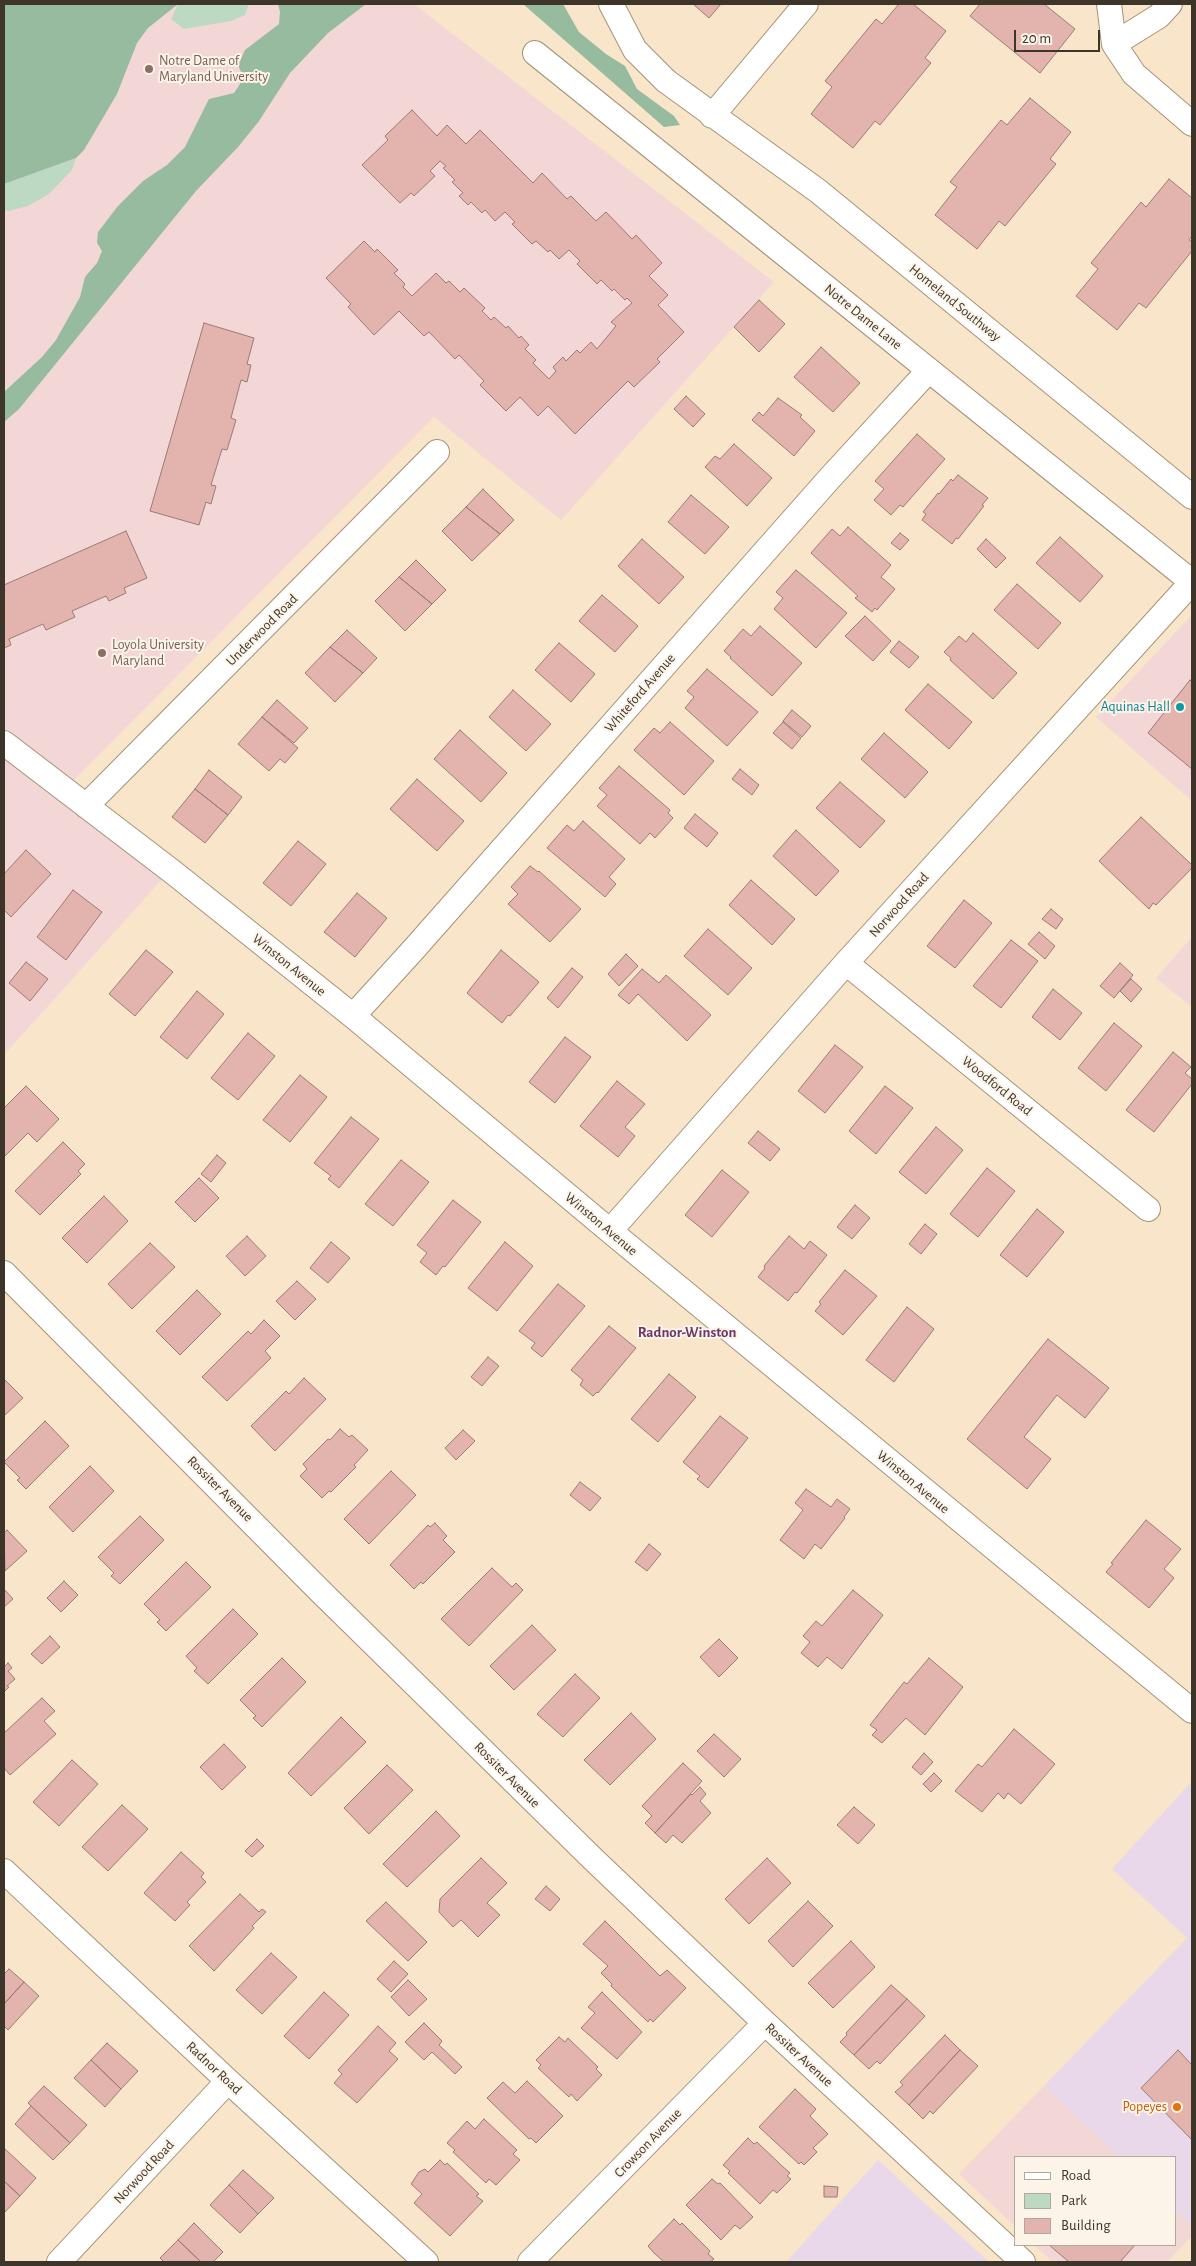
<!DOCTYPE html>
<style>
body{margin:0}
#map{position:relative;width:1196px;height:2266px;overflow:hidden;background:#f9e5ca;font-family:"Alegreya Sans",sans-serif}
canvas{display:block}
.frame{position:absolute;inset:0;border:5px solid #3d352a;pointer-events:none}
.legend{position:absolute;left:1014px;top:2156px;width:162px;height:90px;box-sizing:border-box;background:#fdf4e9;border:1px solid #b0a89d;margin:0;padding:6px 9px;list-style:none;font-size:15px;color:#3d352a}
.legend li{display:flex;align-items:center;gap:10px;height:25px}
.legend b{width:25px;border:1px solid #b0a89d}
.scale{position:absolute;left:1014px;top:30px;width:86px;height:22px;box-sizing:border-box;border:2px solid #3d352a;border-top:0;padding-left:6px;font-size:15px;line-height:18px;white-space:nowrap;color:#3d352a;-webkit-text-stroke:4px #fdf4e9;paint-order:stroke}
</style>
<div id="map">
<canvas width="1196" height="2266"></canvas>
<div class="frame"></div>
<ul class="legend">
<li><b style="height:6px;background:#fff"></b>Road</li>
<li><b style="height:14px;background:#bed9c3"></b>Park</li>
<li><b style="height:14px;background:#e3b4ad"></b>Building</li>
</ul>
<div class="scale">20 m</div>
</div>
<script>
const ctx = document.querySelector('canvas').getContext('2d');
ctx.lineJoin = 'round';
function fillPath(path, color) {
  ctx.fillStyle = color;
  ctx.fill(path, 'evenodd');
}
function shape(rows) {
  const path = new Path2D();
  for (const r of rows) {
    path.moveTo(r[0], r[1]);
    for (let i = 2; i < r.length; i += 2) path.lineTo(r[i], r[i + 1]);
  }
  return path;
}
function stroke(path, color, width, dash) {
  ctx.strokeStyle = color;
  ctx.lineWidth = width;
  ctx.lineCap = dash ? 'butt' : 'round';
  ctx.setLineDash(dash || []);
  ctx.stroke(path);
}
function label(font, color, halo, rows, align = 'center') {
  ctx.font = font + ' "Alegreya Sans",sans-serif';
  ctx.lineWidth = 4;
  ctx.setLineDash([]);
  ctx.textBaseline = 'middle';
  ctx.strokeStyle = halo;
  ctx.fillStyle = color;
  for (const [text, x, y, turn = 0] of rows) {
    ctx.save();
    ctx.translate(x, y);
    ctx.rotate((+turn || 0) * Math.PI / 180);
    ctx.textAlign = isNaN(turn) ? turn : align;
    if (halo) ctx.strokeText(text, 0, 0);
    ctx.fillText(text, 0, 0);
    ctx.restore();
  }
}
fillPath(shape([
 [1192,1781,1192,2225,1175,2209,1175,2157,1120,2157,1044,2086,1187,1938,1112,1869],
 [878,2160,989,2262,786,2262]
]), '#e9d8ea');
fillPath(shape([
 [4,4,414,4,774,282,561,520,434,417,69,785,174,866,4,1055],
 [1191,616,1192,617,1192,801,1096,717],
 [1192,937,1192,1007,1156,978],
 [1044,2086,1120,2157,1015,2157,1015,2226,959,2174],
 [1175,2209,1192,2225,1192,2236,1167,2262,1053,2262,1034,2245,1175,2245]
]), '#f2d7d6');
fillPath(shape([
 [178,4,249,4,245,15,231,21,184,29,171,19],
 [76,158,72,170,49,194,28,206,9,211,4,210,4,184]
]), '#bed9c3');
fillPath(shape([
 [4,4,178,4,148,28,137,43,117,94,84,150,76,158,4,184],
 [278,4,366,4,328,33,290,73,259,121,238,147,196,191,19,409,4,422,4,392,42,357,56,340,80,297,85,277,97,263,102,251,97,243,98,232,118,206,143,181,167,165,185,147,209,99,234,93,240,84,242,74,238,65,245,50,279,24,280,12],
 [523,4,563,4,579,32,606,54,625,66,637,89,674,116,680,125,664,127]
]), '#97bb9e');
const building = shape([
 [693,4,721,4,709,18,693,4],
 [899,4,913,4,946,31,925,58,931,63,880,125,875,121,853,148,811,114,832,87,825,81,876,19,882,24,899,4],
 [980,4,1044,4,1075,29,1040,73,970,16,980,4],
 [1030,98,1071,132,1050,159,1056,164,1005,226,999,221,977,249,935,215,957,187,950,182,1001,120,1007,125,1030,98],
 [412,110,437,136,447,125,466,144,480,130,533,183,542,173,567,199,571,196,596,221,606,212,632,239,636,235,662,263,649,276,668,295,658,305,684,332,657,359,660,362,634,387,628,381,575,434,548,406,538,416,520,397,506,411,480,385,484,381,459,355,455,359,429,332,424,336,399,311,374,335,348,307,351,304,326,278,364,241,375,252,377,249,398,270,394,273,405,284,403,287,412,296,436,273,446,283,449,281,460,292,464,288,485,308,482,311,491,320,494,317,506,328,508,326,519,338,521,336,529,345,525,349,536,360,533,363,549,379,556,371,553,367,563,357,566,361,577,350,580,353,591,342,597,349,616,326,611,322,632,303,627,298,625,300,614,289,612,291,601,280,597,284,577,264,580,261,569,250,559,259,550,250,548,252,536,241,532,244,512,224,515,222,505,212,495,221,485,210,482,213,471,202,468,205,459,196,463,193,452,182,455,180,443,168,446,166,440,161,430,171,435,176,414,196,411,193,400,203,362,165,388,140,385,136,412,110],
 [1169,179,1192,198,1192,236,1189,240,1192,242,1192,251,1146,308,1139,303,1117,330,1076,296,1098,269,1091,263,1141,202,1146,207,1169,179],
 [759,300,785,324,759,352,734,327,759,300],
 [204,323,254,338,247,364,251,365,247,382,241,380,231,418,236,420,227,450,222,449,211,485,216,486,211,504,206,502,199,525,150,511,204,323],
 [821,347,860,383,833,412,794,377,821,347],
 [686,396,705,414,693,427,674,409,686,396],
 [778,398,802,415,800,417,815,431,794,456,752,420,759,412,763,416,778,398],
 [917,434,945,459,903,507,900,505,891,515,874,500,884,489,875,481,917,434],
 [734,444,772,478,747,506,705,467,715,456,720,459,734,444],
 [958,475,988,498,982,505,984,506,958,539,956,538,952,544,922,520,926,514,923,512,938,493,939,494,951,479,953,481,958,475],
 [483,489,514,520,500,534,466,507,483,489],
 [691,495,729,527,705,554,668,522,691,495],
 [466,507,500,534,472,561,442,531,466,507],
 [848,527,891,565,881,577,895,589,877,610,875,608,872,612,855,598,858,596,811,553,832,529,840,536,848,527],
 [126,531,147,578,124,588,126,593,109,601,106,596,72,611,75,617,46,630,43,624,9,639,11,645,4,648,4,585,126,531],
 [900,533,909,540,900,550,891,543,900,533],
 [1060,537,1103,576,1080,602,1036,563,1060,537],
 [642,539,684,577,659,604,618,566,642,539],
 [986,539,1006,558,996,568,977,549,986,539],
 [416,560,446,590,432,604,399,577,416,560],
 [796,570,847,613,816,648,774,609,783,598,776,592,796,570],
 [399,577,432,604,405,631,375,601,399,577],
 [1017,584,1061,623,1038,649,994,610,1017,584],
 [602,595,638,626,615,652,579,621,602,595],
 [865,616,891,641,873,661,845,636,865,616],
 [760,626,802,663,772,696,730,658,731,657,724,651,743,629,751,636,760,626],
 [347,630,377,658,363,673,330,647,347,630],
 [973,633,1017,673,993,699,950,660,951,658,944,652,959,636,966,642,973,633],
 [899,641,919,657,909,668,890,652,899,641],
 [559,643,595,674,571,702,535,670,559,643],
 [330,647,363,673,335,702,305,673,330,647],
 [707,669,758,712,727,746,685,708,694,697,687,691,707,669],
 [1190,680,1192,682,1192,769,1148,733,1190,680],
 [928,684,972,722,949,749,905,710,928,684],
 [513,690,551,724,526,751,489,717,513,690],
 [277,700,308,728,294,743,262,717,277,700],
 [792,710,811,726,802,737,783,721,792,710],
 [262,717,298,748,285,763,280,759,269,771,238,744,262,717],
 [670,722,714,761,684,795,634,750,654,728,660,733,670,722],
 [783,722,801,738,792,749,773,733,783,722],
 [460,730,507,773,481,802,434,759,460,730],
 [884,733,928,772,905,798,861,759,884,733],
 [619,766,670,810,668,813,673,818,655,838,650,833,640,844,597,806,607,795,599,788,619,766],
 [740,769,759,785,752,795,732,779,740,769],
 [209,770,242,797,228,815,195,789,209,770],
 [417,779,464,821,437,851,390,809,417,779],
 [840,782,885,821,860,848,816,808,840,782],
 [195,789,228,815,205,843,172,817,195,789],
 [695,814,718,833,707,847,684,828,695,814],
 [1141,817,1192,865,1192,868,1156,905,1153,903,1149,909,1099,861,1141,817],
 [583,821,625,859,609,877,616,884,605,897,547,848,567,825,574,831,583,821],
 [796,830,839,871,816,896,773,856,796,830],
 [298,841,326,864,291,906,263,883,298,841],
 [26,850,51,874,11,917,4,910,4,874,26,850],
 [530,866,538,872,539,871,581,909,550,942,508,904,518,894,511,887,530,866],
 [751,880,795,919,772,945,729,905,751,880],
 [73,890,102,912,66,960,37,937,73,890],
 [357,893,387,918,355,957,324,932,357,893],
 [964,900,992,923,955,968,927,946,964,900],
 [1051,909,1063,919,1056,929,1042,919,1051,909],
 [708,929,752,968,728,995,684,956,708,929],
 [1039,932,1055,946,1045,959,1028,944,1039,932],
 [1011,940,1038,961,1001,1008,973,986,1011,940],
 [146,950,173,972,135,1016,109,994,146,950],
 [501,950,539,982,510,1016,508,1015,502,1023,467,993,501,950],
 [626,954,638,966,619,986,608,974,626,954],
 [26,962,48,979,30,1001,9,983,26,962],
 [1120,963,1133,975,1114,998,1100,986,1120,963],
 [572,968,583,977,558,1008,547,998,572,968],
 [642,969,659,983,666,975,711,1015,687,1041,638,994,629,1004,618,995,642,969],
 [1131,979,1142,989,1131,1002,1120,991,1131,979],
 [1053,989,1082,1013,1060,1040,1032,1017,1053,989],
 [197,991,224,1014,187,1059,160,1037,197,991],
 [1114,1023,1142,1046,1106,1091,1078,1068,1114,1023],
 [248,1033,275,1056,238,1100,211,1078,248,1033],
 [565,1037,591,1057,555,1103,529,1082,565,1037],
 [835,1045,863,1067,825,1113,798,1091,835,1045],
 [1173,1052,1191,1067,1185,1073,1192,1079,1192,1084,1154,1132,1126,1110,1173,1052],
 [300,1075,327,1097,290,1142,263,1120,300,1075],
 [617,1081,645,1104,625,1127,635,1136,618,1157,580,1126,617,1081],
 [26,1086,59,1119,37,1142,28,1133,4,1157,4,1108,26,1086],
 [885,1086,913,1108,876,1154,849,1131,885,1086],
 [351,1117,379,1139,339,1188,328,1179,331,1176,314,1163,351,1117],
 [936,1127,963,1150,926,1194,899,1172,936,1127],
 [758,1131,780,1149,770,1161,748,1143,758,1131],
 [63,1142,85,1164,78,1171,81,1174,40,1215,15,1191,63,1142],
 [217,1155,226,1163,211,1182,201,1174,217,1155],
 [401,1160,429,1182,393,1226,365,1204,401,1160],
 [987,1168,1015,1191,978,1237,950,1214,987,1168],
 [722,1170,749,1192,712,1237,685,1215,722,1170],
 [199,1178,219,1198,195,1222,175,1202,199,1178],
 [104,1196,128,1221,87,1263,62,1238,104,1196],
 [453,1200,481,1222,445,1267,443,1266,436,1275,420,1262,427,1253,417,1245,453,1200],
 [855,1205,870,1218,852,1239,837,1227,855,1205],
 [1037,1209,1064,1232,1027,1277,1000,1255,1037,1209],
 [925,1224,937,1234,921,1254,909,1244,925,1224],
 [247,1236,266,1256,245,1276,226,1256,247,1236],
 [789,1236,804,1249,810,1241,827,1255,797,1293,795,1292,788,1301,758,1277,765,1268,764,1266,789,1236],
 [331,1242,350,1258,328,1283,310,1268,331,1242],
 [505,1242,533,1266,497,1311,468,1288,505,1242],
 [150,1243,175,1267,132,1309,108,1284,150,1243],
 [845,1270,877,1296,843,1335,815,1311,821,1304,819,1302,845,1270],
 [297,1281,316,1299,295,1320,276,1301,297,1281],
 [558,1284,585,1306,542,1357,531,1348,535,1343,519,1331,558,1284],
 [197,1290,221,1314,180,1355,156,1331,197,1290],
 [907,1307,934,1329,894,1382,866,1360,907,1307],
 [264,1320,280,1336,265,1351,271,1358,227,1401,202,1377,248,1331,251,1334,264,1320],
 [609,1326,636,1348,598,1393,597,1392,593,1396,580,1385,583,1380,571,1370,609,1326],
 [1048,1339,1109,1388,1085,1418,1057,1395,1024,1437,1051,1459,1027,1489,967,1439,1048,1339],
 [488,1357,499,1366,482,1386,471,1377,488,1357],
 [669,1374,696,1397,658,1442,631,1419,669,1374],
 [304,1378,326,1399,275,1451,251,1426,286,1391,289,1394,304,1378],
 [4,1379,23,1398,4,1416,4,1379],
 [720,1416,748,1438,708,1488,697,1479,700,1476,683,1462,720,1416],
 [45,1421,69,1446,26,1489,17,1480,20,1478,4,1462,45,1421],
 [340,1429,349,1437,352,1435,368,1450,354,1465,356,1467,331,1492,329,1491,322,1498,300,1476,307,1469,303,1464,328,1439,330,1440,340,1429],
 [463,1430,475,1441,456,1460,445,1448,463,1430],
 [90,1466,114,1491,73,1532,49,1507,90,1466],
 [391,1471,416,1495,369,1544,344,1519,391,1471],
 [580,1482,601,1498,590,1511,570,1495,580,1482],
 [806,1489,831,1507,837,1499,850,1509,844,1517,845,1518,821,1549,815,1544,804,1559,780,1540,803,1510,795,1503,806,1489],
 [140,1516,164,1540,120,1584,111,1576,114,1573,98,1557,140,1516],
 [1146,1520,1181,1549,1164,1569,1174,1578,1149,1608,1106,1572,1113,1564,1111,1563,1146,1520],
 [435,1523,447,1536,443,1540,455,1552,423,1584,421,1582,414,1589,390,1565,428,1525,430,1527,435,1523],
 [7,1530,27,1551,5,1571,4,1533,7,1530],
 [649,1544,661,1554,647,1571,635,1562,649,1544],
 [186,1562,211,1587,166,1631,157,1622,160,1620,144,1604,186,1562],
 [492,1568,512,1587,516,1583,523,1590,469,1646,441,1619,492,1568],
 [64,1581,78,1595,61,1612,47,1598,64,1581],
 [4,1589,13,1599,4,1607,4,1589],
 [853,1590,883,1615,842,1669,827,1657,818,1667,801,1653,810,1642,803,1636,816,1621,822,1626,853,1590],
 [233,1609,258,1634,208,1684,194,1671,197,1668,186,1656,233,1609],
 [532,1625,556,1650,514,1690,490,1666,532,1625],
 [50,1636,60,1647,42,1664,31,1654,50,1636],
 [719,1639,738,1658,719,1677,700,1657,719,1639],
 [282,1658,306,1682,262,1727,253,1718,256,1716,240,1700,282,1658],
 [929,1658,963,1687,925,1735,906,1718,882,1743,872,1735,877,1730,870,1725,904,1682,907,1684,929,1658],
 [8,1663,12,1668,8,1671,15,1679,7,1686,9,1687,4,1692,4,1667,8,1663],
 [575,1674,600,1698,563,1737,537,1714,575,1674],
 [42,1698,55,1711,44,1721,56,1734,10,1775,4,1768,4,1733,42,1698],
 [631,1713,656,1739,610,1785,584,1760,631,1713],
 [341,1717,366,1742,311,1796,288,1773,341,1717],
 [1014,1729,1055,1764,1021,1804,1008,1793,1004,1799,998,1793,982,1812,955,1791,978,1764,982,1767,1014,1729],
 [714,1734,741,1759,724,1777,697,1751,714,1734],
 [224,1744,246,1767,222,1790,200,1767,224,1744],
 [924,1753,933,1762,921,1775,912,1767,924,1753],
 [72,1760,98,1784,59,1826,33,1802,72,1760],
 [683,1763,702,1781,655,1833,645,1823,652,1816,642,1806,683,1763],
 [387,1765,413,1790,369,1834,344,1808,387,1765],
 [934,1773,942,1781,931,1792,923,1784,934,1773],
 [700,1787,706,1794,700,1801,711,1813,682,1843,673,1835,666,1843,655,1833,691,1794,692,1795,700,1787],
 [122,1805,148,1829,108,1871,82,1847,122,1805],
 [854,1807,875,1825,858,1844,837,1825,854,1807],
 [436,1811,460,1836,407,1887,383,1864,436,1811],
 [257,1839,264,1846,252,1857,245,1851,257,1839],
 [181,1852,204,1873,201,1877,206,1882,187,1902,190,1905,175,1921,144,1893,181,1852],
 [481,1858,507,1883,487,1903,500,1915,478,1937,461,1920,453,1927,439,1912,440,1899,481,1858],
 [767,1858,791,1883,749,1924,725,1899,767,1858],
 [546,1886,560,1899,550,1911,535,1899,546,1886],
 [240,1894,259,1912,262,1909,266,1912,252,1926,254,1928,214,1971,189,1946,240,1894],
 [808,1901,833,1926,793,1967,768,1941,808,1901],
 [386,1902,427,1942,408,1961,366,1921,386,1902],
 [605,1921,660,1976,667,1970,686,1988,653,2022,650,2019,648,2022,611,1986,612,1984,601,1973,608,1966,583,1944,605,1921],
 [851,1941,875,1967,833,2008,808,1983,851,1941],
 [271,1953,297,1977,262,2014,236,1990,271,1953],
 [394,1961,408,1974,391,1992,377,1979,394,1961],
 [9,1969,24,1982,4,2004,4,1974,9,1969],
 [408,1980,427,1999,409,2016,391,1997,408,1980],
 [24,1982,39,1996,8,2030,4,2026,4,2004,24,1982],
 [891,1985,907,1999,854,2055,840,2042,847,2035,846,2033,891,1985],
 [324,1992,349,2015,309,2059,284,2036,324,1992],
 [602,1992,642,2032,617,2059,581,2028,595,2013,588,2007,602,1992],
 [907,1999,925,2016,880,2064,877,2061,869,2069,854,2055,907,1999],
 [424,2023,442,2041,439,2045,462,2067,455,2074,432,2052,424,2060,405,2042,424,2023],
 [378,2026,396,2043,389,2051,398,2059,357,2103,334,2083,342,2074,338,2070,378,2026],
 [945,2035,960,2050,909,2105,895,2092,903,2085,900,2082,945,2035],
 [559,2037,565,2042,568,2038,598,2067,596,2069,602,2075,577,2101,571,2094,569,2097,538,2068,541,2065,536,2060,559,2037],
 [107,2043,138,2071,121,2089,91,2060,107,2043],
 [960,2050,978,2066,933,2114,930,2111,923,2119,909,2105,960,2050],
 [1178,2050,1192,2065,1192,2140,1141,2088,1178,2050],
 [91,2060,121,2089,105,2107,74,2078,91,2060],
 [527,2081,563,2116,536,2143,531,2138,529,2139,487,2098,503,2082,515,2093,527,2081],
 [44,2086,87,2125,70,2143,28,2103,44,2086],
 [795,2089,816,2109,810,2116,828,2134,813,2148,817,2152,804,2165,801,2162,799,2164,759,2127,795,2089],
 [31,2106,70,2143,53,2160,15,2124,31,2106],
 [484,2119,517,2150,513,2154,520,2160,496,2185,489,2179,486,2183,453,2152,455,2150,447,2143,467,2121,475,2129,484,2119],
 [748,2138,754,2144,757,2142,781,2165,790,2173,787,2176,791,2179,777,2193,773,2190,760,2204,728,2173,730,2171,723,2165,748,2138],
 [4,2148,36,2178,20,2196,4,2181,4,2148],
 [440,2160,445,2165,447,2163,479,2194,476,2196,483,2201,450,2236,414,2203,422,2194,411,2184,419,2172,425,2169,428,2172,440,2160],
 [243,2170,274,2198,258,2214,229,2185,243,2170],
 [712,2179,718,2184,720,2183,753,2217,740,2229,735,2225,721,2240,686,2205,712,2179],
 [4,2181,20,2196,4,2213,4,2181],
 [229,2185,258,2214,240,2233,210,2205,229,2185],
 [824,2186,838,2187,837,2197,824,2197,824,2186],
 [674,2219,680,2225,682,2223,710,2251,708,2254,714,2259,710,2262,664,2262,654,2253,648,2246,674,2219],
 [194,2223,223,2252,213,2262,201,2262,178,2240,194,2223],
 [178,2240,201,2262,164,2262,160,2258,178,2240],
 [1049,2245,1135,2245,1120,2262,1069,2262,1049,2245]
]);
fillPath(building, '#e3b4ad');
stroke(building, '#9c7b76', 1);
const street = shape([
 [611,4,635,50,666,81,818,191,1192,497],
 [1109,4,1114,44,1134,74,1192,124],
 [1114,44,1159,16,1170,4],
 [535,53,1192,582],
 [712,116,806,4],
 [4,743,174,873,353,1016,610,1231,1192,1711],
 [86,806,437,452],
 [846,963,1148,1209],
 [353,1016,414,949,829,479,929,370],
 [610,1231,846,963,1192,582],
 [4,1273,321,1592,593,1859,765,2023,1023,2262],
 [4,1871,228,2081,426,2262],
 [59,2262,228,2081],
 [530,2262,765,2023]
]);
stroke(street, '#a49278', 26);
stroke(street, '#fff', 24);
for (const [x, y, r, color] of [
 [149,69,5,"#8d6e63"],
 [102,653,5,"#8d6e63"],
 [1180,707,5,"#0f9aa8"],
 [1177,2107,5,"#e8710a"]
]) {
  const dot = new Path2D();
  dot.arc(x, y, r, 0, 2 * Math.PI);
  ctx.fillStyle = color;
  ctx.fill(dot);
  stroke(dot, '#fdf4e9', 2);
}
label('14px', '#785e54', '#fdf4e9', [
 ["Notre Dame of",159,61],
 ["Maryland University",159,77],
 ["Loyola University",112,645],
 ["Maryland",112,661]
], 'left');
label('14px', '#3d352a', '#fdf4e9', [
 ["Homeland Southway",955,303,39],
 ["Notre Dame Lane",863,317,39],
 ["Underwood Road",262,630,-45],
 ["Whiteford Avenue",640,693,-49],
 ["Norwood Road",899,905,-48],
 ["Winston Avenue",289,965,39],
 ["Woodford Road",997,1086,39],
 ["Winston Avenue",601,1224,40],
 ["Winston Avenue",913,1482,40],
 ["Rossiter Avenue",220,1489,45],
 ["Rossiter Avenue",507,1775,45],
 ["Rossiter Avenue",799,2055,43],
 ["Radnor Road",214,2068,43],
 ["Crowson Avenue",648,2143,-46],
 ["Norwood Road",144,2172,-47]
]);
label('14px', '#0d838f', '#fdf4e9', [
 ["Aquinas Hall",1170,707]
], 'right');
label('14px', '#c56008', '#fdf4e9', [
 ["Popeyes",1167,2107]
], 'right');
label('bold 15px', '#6c3766', '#fdf4e9', [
 ["Radnor-Winston",687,1332]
]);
</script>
